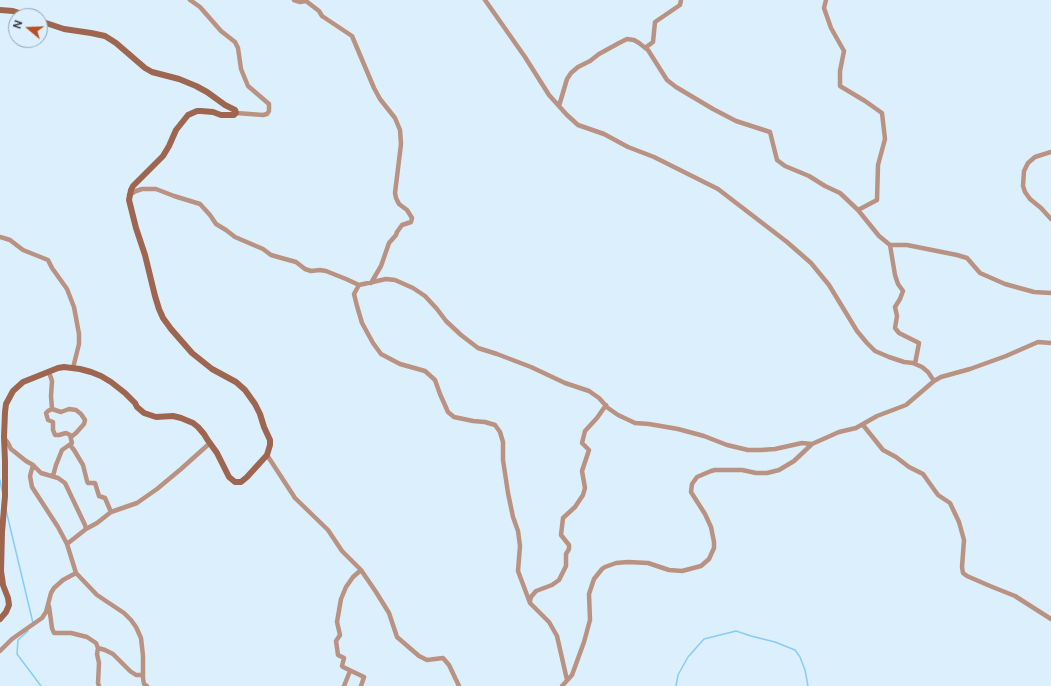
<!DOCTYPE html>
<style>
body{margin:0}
#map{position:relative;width:1051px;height:686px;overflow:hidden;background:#dceffd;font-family:"DM Sans",sans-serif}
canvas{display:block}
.north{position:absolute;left:8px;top:8px;width:40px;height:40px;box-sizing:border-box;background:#dceffd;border:1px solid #98a6b1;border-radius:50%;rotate:289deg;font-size:11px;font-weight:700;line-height:16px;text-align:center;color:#32393e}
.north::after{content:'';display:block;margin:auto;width:14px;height:18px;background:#b65122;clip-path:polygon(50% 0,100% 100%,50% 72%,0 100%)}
</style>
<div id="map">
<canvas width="1051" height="686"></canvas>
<div class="north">N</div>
</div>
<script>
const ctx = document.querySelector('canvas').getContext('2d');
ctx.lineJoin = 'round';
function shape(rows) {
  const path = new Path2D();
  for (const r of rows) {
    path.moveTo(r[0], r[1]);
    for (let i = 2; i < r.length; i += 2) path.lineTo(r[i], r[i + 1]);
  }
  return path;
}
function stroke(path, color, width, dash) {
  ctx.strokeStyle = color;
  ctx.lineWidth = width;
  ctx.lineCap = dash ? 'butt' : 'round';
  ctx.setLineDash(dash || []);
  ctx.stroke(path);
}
stroke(shape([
 [0,480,2,491],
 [6,510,33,623],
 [28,631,18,640,17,654,41,686],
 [676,686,678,675,688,657,704,639,736,631,751,636,775,642,795,650,800,657,805,670,808,686]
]), '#88cbfa', 1.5);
stroke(shape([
 [190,0,200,7,221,31,235,42,238,48,241,69,248,86,269,104,269,111,267,114,263,115,236,113],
 [294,0,300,2,306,1,319,11,322,16,352,36,374,88,380,99,395,118,400,130,401,144,395,193,396,198,399,204,407,210,412,218,411,222,402,225,397,232,396,235,389,243,381,266,371,283],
 [485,0,525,57,549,95,567,115,578,125,604,134,628,147,654,157,718,189,787,242,811,263,829,285,857,331,867,343,875,351,889,357,904,362,913,363,922,367,928,372,934,381],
 [826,0,824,8,831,28,844,51,840,71,840,86,865,101,882,113,885,139,878,165,877,200,858,210],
 [645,48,653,42,655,22,680,5,681,0],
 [559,106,567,79,571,73,578,67,590,61,599,54,619,43,627,39,634,40,639,43,648,50,667,80,676,87,713,109,736,121,770,132,777,160,785,166,809,176,825,186,840,193,858,210,879,236,890,245,907,245,957,255,967,258,980,273,1005,284,1034,292,1051,293],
 [1051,152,1035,157,1028,163,1024,171,1023,186,1025,192,1030,199,1041,208,1051,219],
 [129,195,136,191,142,189,156,189,174,196,200,204,210,215,216,224,226,230,235,237,263,249,271,255,285,259,296,262,305,269,311,271,320,270,326,271,346,279,359,285,386,279,395,280,413,288,425,296,437,309,446,321,461,335,478,348,497,354,531,367,565,383,589,391,599,398,608,408,618,415,635,423,649,424,678,429,704,436,727,445,748,450,761,450,775,449,802,443,812,444],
 [0,237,10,240,23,250,48,260,52,268,67,289,74,307,79,334,79,344,73,368],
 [890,245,895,275,898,284,903,291,900,299,895,307,897,316,895,328,899,333,919,343,915,364],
 [359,285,354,294,357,306,362,323,373,343,381,354,400,364,425,371,435,380,440,394,448,412,454,417,473,421,485,422,495,425,500,432,503,442,503,460,508,493,513,517,518,531,520,546,518,571,530,603,549,622,557,636,567,680],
 [49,372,52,381,51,396,52,409,48,411,46,413,48,420,53,422,53,430,55,435,59,435,66,433,70,435,72,443,62,450,56,465,53,476],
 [52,409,61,412,69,409,76,410,81,414,85,420,84,424,76,433,71,437],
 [863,425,883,450,896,457,909,467,923,474,938,495,950,503,959,522,964,540,962,567,963,573,967,576,990,586,1015,596,1051,619],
 [4,438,8,443,11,449,26,461,33,465],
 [70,445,74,450,83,465,87,481,88,483,95,483,99,496,105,498,111,512],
 [267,455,295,498,328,530,342,551,361,570,376,592,389,613,397,637,419,656,427,660,443,658,449,665,459,686],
 [67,544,86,529,97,523,111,512,137,503,157,489,181,469,210,443],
 [361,570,353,577,346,587,341,599,337,622,340,635,336,641,338,655,344,658,342,666,343,667,364,677,361,686],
 [76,573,67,544,58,527,32,487,30,476,33,465,41,473,58,478,65,483,85,525,86,529],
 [530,601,531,597,536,591,552,585,559,580,566,566,566,554,569,549,569,545,561,535,563,518,575,507,583,495,585,488,582,471,589,450,582,443,585,431,597,418,606,405],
 [49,606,52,628,54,633,71,633,87,637,96,643,98,648,105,650,113,654,130,671,136,675,143,675],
 [98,648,97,654,99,663,98,683,99,686],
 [0,651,12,639,42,618,46,612,51,593,54,588,63,580,76,573,97,595,124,613,131,620,136,627,141,638,143,656,143,678,144,684,147,686],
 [344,686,350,671],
 [562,686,572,675,584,642,590,620,589,594,594,579,602,569,605,567,616,563,628,562,648,563,669,570,682,571,701,566,709,559,714,548,714,542,711,527,705,514,691,492,692,484,697,477,711,471,715,470,742,470,756,473,767,473,779,470,794,461,812,444,839,432,856,428,877,416,906,405,934,381,941,377,970,369,1006,356,1038,342,1051,343]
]), '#ba9282', 4.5);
stroke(shape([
 [0,10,13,11,29,16],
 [0,619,6,612,9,605,8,598,3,585,1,571,2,532,5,496,5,461,4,437,5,412,6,404,13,391,23,382,58,368,64,367,80,369,91,372,101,376,111,382,125,393,135,403,137,407,144,413,156,417,173,416,181,418,193,423,198,427,204,434,207,439,217,453,229,477,235,482,241,482,247,477,267,455,270,445,270,440,264,427,260,414,255,404,245,390,236,382,212,369,192,353,171,329,163,318,159,309,155,296,145,255,136,228,129,200,131,190,133,186,163,156,169,146,176,130,188,115,197,111,201,111,213,112,221,115,234,115,236,113,235,110,225,105,207,92,196,86,179,79,152,72,145,68,116,43,105,36,91,33,64,29,40,21]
]), '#9e664f', 6);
</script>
